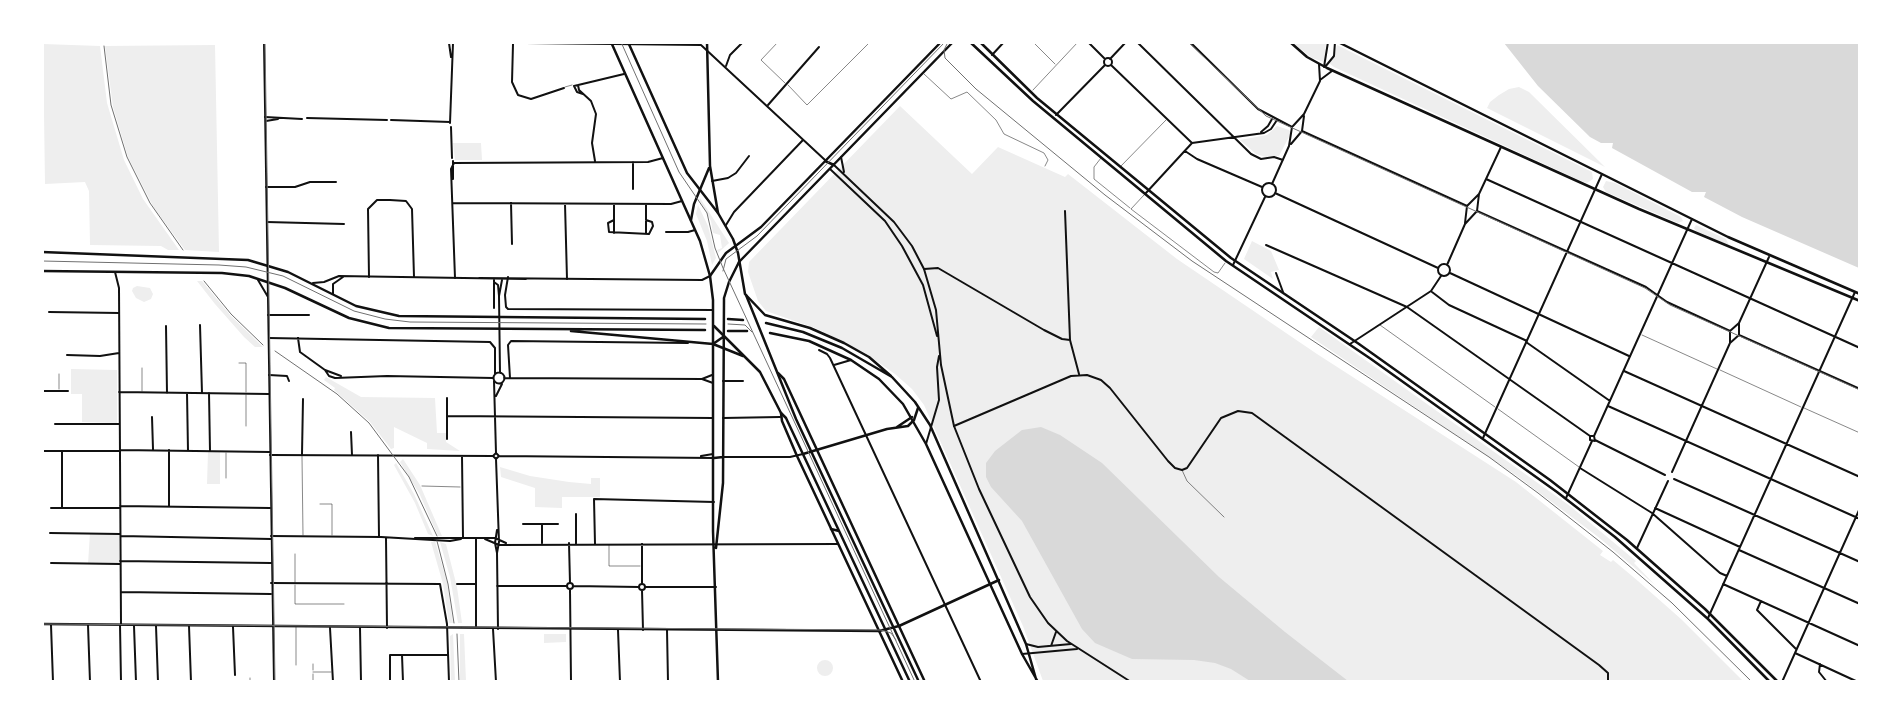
<!DOCTYPE html>
<style>
body{margin:0}
#map{position:relative;width:1902px;height:724px;overflow:hidden;background:#fff;font-family:"Asap Condensed",sans-serif}
canvas{display:block}
.frame{position:absolute;inset:0;border:44px solid #fff;pointer-events:none}
</style>
<div id="map">
<canvas width="1902" height="724"></canvas>
<div class="frame"></div>
</div>
<script>
const ctx = document.querySelector('canvas').getContext('2d');
ctx.lineJoin = 'round';
function fillPath(path, color) {
  ctx.fillStyle = color;
  ctx.fill(path, 'evenodd');
}
function shape(rows) {
  const path = new Path2D();
  for (const r of rows) {
    if (r.length === 3) {
      path.moveTo(r[0] + r[2], r[1]);
      path.arc(r[0], r[1], r[2], 0, 2 * Math.PI);
      continue;
    }
    path.moveTo(r[0], r[1]);
    for (let i = 2; i < r.length; i += 2) path.lineTo(r[i], r[i + 1]);
  }
  return path;
}
function stroke(path, color, width, dash) {
  ctx.strokeStyle = color;
  ctx.lineWidth = width;
  ctx.lineCap = dash ? 'butt' : 'round';
  ctx.setLineDash(dash || []);
  ctx.stroke(path);
}
fillPath(shape([
 [1293,43,1326,43,1324,62,1312,58],
 [43,44,100,46,107,103,124,160,143,199,179,250,168,250,161,246,90,245,89,191,85,182,45,184],
 [215,45,219,252,185,250,154,208,128,157,113,107,105,46],
 [1337,45,1592,172,1593,179,1587,183,1581,181,1334,67,1329,63,1334,57],
 [1519,87,1529,92,1605,167,1487,108,1490,102,1499,95,1509,89],
 [900,106,972,174,998,147,1065,177,1068,174,1177,259,1317,354,1516,482,1603,551,1600,555,1611,562,1613,560,1638,581,1681,619,1743,681,1043,681,1023,626,924,405,912,389,895,374,865,353,815,328,766,311,758,301,748,272,749,262],
 [1277,126,1289,130,1291,133,1279,156,1266,157,1256,154,1240,140,1267,135],
 [453,143,481,143,482,160,455,160],
 [1606,181,1615,183,1681,217,1683,221,1678,223,1606,192,1603,187],
 [700,198,729,243,718,253,717,250,722,248,720,235,713,233,711,221,699,200],
 [698,205,708,226,716,258,712,265,707,241,696,214],
 [1696,225,1726,239,1729,245,1696,231,1694,228],
 [1252,241,1271,251,1279,270,1271,272,1273,279,1244,259],
 [197,281,202,281,231,316,263,347,255,347,244,337,215,304],
 [137,286,150,288,153,294,151,299,144,302,136,298,132,291,133,288],
 [1319,327,1570,506,1636,561,1634,563,1655,585,1597,536,1517,476,1311,337],
 [71,369,117,370,117,423,82,422,82,394,71,394],
 [326,377,361,397,435,398,437,433,446,433,446,442,460,451,427,449,427,443,394,427,394,448,391,449,370,422,334,390,335,388,324,380],
 [208,452,220,452,220,484,207,484],
 [403,459,420,485,442,536,438,536,420,495,400,462],
 [396,463,414,494,433,536,428,534,415,503,394,465],
 [500,467,530,476,569,482,591,484,591,478,600,478,600,497,562,497,562,508,535,507,535,488,501,477],
 [90,533,119,533,119,565,88,564],
 [435,541,447,582,453,623,449,623,443,584,431,542],
 [440,542,446,544,457,587,462,623,458,623,450,577],
 [453,634,455,681,451,682,450,636],
 [460,634,464,634,466,681,460,681],
 [544,634,566,634,566,642,544,643],
 [825,668,8]
]), '#eee');
fillPath(shape([
 [1504,43,1859,43,1859,268,1742,217,1704,197,1706,192,1692,192,1612,148,1613,143,1601,143,1590,137,1538,86],
 [1041,427,1060,435,1102,463,1219,577,1285,632,1348,681,1250,681,1231,669,1215,663,1194,660,1132,659,1095,643,1082,629,1022,521,991,487,986,477,986,463,995,451,1022,430]
]), '#d9d9d9');
stroke(shape([
 [778,42,761,60,785,83],
 [1033,42,1055,64],
 [924,74,951,99,967,92,996,120,1004,134,1044,153,1048,160,1045,166],
 [788,85,807,105,870,42],
 [565,87,572,85],
 [1033,90,1078,42],
 [1101,158,1094,167,1094,179,1130,208],
 [1121,166,1166,120],
 [1144,195,1131,209,1214,272,1218,273,1225,263],
 [1380,325,1495,407],
 [1642,335,1717,369],
 [239,363,246,363,246,392],
 [142,368,142,391],
 [1720,370,1801,407],
 [59,389,59,374],
 [246,395,246,426],
 [1804,408,1860,433],
 [1498,409,1579,467],
 [302,456,303,535],
 [1182,470,1187,481,1224,517],
 [226,478,226,453],
 [422,486,460,487],
 [320,504,332,504,332,535],
 [609,545,609,566,640,566],
 [295,554,295,582],
 [295,585,295,604,344,604],
 [296,627,296,665],
 [313,664,313,670],
 [313,672,331,672],
 [313,674,313,682],
 [250,678,250,682]
]), '#111', 0.5);
stroke(shape([
 [1088,42,1105,59],
 [1137,42,1251,154,1261,159,1274,157,1283,160],
 [1190,42,1258,109,1292,127],
 [449,43,451,57],
 [513,44,512,82,518,95,531,99,564,88],
 [992,55,1004,42],
 [1108,62,4],
 [1110,59,1126,42],
 [1111,65,1192,143],
 [726,66,730,55,743,42],
 [1324,67,1328,42],
 [1325,67,1334,56,1335,42],
 [1320,80,1332,71],
 [578,85,579,90,591,101,596,114,592,143,595,161],
 [583,94,577,92,574,86,624,74],
 [768,105,819,47],
 [1056,115,1105,65],
 [265,117,302,119],
 [307,118,387,120],
 [391,120,450,122],
 [266,121,278,119],
 [450,123,453,43],
 [1293,126,1304,114,1320,81,1319,64],
 [451,127,452,158],
 [1302,131,1467,206],
 [1261,132,1268,126,1272,119],
 [1291,144,1302,131,1304,116],
 [1185,151,1197,159,1262,187],
 [453,161,453,179],
 [633,162,633,189],
 [454,163,648,162,663,158],
 [454,163,451,169,455,278],
 [1486,179,1860,348],
 [712,181,728,178,736,173,749,156],
 [1269,190,7],
 [1272,184,1289,146,1292,127],
 [266,187,295,187,310,182,336,182],
 [1275,193,1438,268],
 [1145,194,1192,143,1264,133,1271,129,1277,120],
 [453,203,671,204,682,201],
 [511,203,512,244],
 [565,204,567,279],
 [614,204,614,220,608,223,609,232,649,234,653,226,652,222,646,220,646,204],
 [1065,211,1070,340],
 [1477,211,1646,287,1667,302,1730,331],
 [267,222,344,224],
 [1465,223,1467,206,1479,194],
 [726,225,734,212,803,140],
 [666,232,688,232,695,230],
 [614,233,614,220],
 [646,233,646,221],
 [1266,245,1407,307,1590,436,1594,436,1595,441,1590,440,1590,436],
 [1444,270,6],
 [1233,265,1265,197],
 [1447,265,1465,224,1477,211,1479,194,1501,147],
 [924,269,938,268,1044,330,1062,339,1070,340,1079,374],
 [115,272,119,288,121,624],
 [1276,273,1283,292],
 [1450,273,1629,356],
 [369,277,368,209,377,200,390,200,406,201,412,209,414,277],
 [508,277,505,295,506,307,508,309,713,310],
 [494,282,498,285,499,296,500,373],
 [1432,292,1449,305,1527,341],
 [499,296,502,280],
 [494,308,494,280],
 [49,312,119,313],
 [268,315,309,315],
 [200,325,202,393],
 [166,326,167,393],
 [1739,335,1860,389],
 [269,338,490,342,495,348,495,374],
 [298,338,300,352,325,370,341,376],
 [1526,342,1610,401],
 [1730,343,1730,331,1739,323],
 [1350,344,1431,291,1441,276],
 [819,350,827,354,830,358,981,682],
 [67,355,100,356,119,353],
 [834,365,851,360],
 [325,370,329,376,335,378,387,376,493,378],
 [1624,371,1860,477],
 [499,378,5.5],
 [269,375,287,376,289,381],
 [504,378,702,379,713,383],
 [510,378,508,345,511,341,688,343],
 [702,379,712,375],
 [494,381,496,453],
 [723,381,743,381],
 [42,391,68,391],
 [119,392,269,394],
 [187,393,188,451],
 [209,393,210,451],
 [496,396,502,384],
 [447,398,447,439],
 [1608,406,1860,519],
 [447,416,713,418],
 [152,417,153,449],
 [723,418,780,417],
 [55,424,119,424],
 [954,426,1071,376,1087,375,1101,380,1110,388,1168,461,1175,468,1182,470,1187,468,1221,418,1238,411,1252,413,1599,665,1608,673,1608,682],
 [351,432,352,455],
 [1594,436,1692,219],
 [1483,438,1602,174],
 [1595,440,1665,475],
 [120,450,270,452],
 [169,450,169,505],
 [42,451,119,451],
 [62,451,62,508],
 [302,454,303,399],
 [270,455,493,456,496,453,499,456,496,459,493,456],
 [378,455,379,537],
 [462,456,463,538],
 [499,456,714,458],
 [701,456,713,454],
 [496,459,499,542,497,553,498,629],
 [1580,468,1652,513,1720,573,1727,576],
 [1672,472,1730,343,1739,335,1739,323,1769,257],
 [1674,479,1860,562],
 [1566,498,1592,441],
 [120,506,270,508],
 [51,508,119,508],
 [1655,508,1740,547],
 [576,514,576,543],
 [523,524,558,524],
 [542,524,542,543],
 [497,530,495,543,497,553],
 [50,533,120,534],
 [121,536,271,539],
 [271,536,381,537,450,541,461,539],
 [386,538,387,628],
 [415,538,495,538,506,543],
 [476,539,476,627],
 [485,539,499,545,838,544],
 [569,543,570,583],
 [595,544,594,499,714,502],
 [642,544,642,584],
 [1637,548,1668,481],
 [1739,550,1860,604],
 [120,561,271,563],
 [51,563,120,564],
 [570,586,3],
 [271,583,440,584,447,624,449,682],
 [642,587,3],
 [457,584,476,584],
 [1723,584,1860,646],
 [497,586,567,586],
 [573,586,639,587],
 [645,587,716,587],
 [570,590,571,682],
 [642,590,643,630],
 [121,592,271,594],
 [1761,601,1757,610,1796,649],
 [1708,618,1855,292],
 [51,625,53,682],
 [88,625,90,682],
 [134,626,136,682],
 [156,626,158,682],
 [189,626,191,682],
 [233,627,235,675],
 [330,628,333,682],
 [493,629,496,682],
 [618,630,620,682],
 [667,630,668,682],
 [1795,653,1858,682],
 [402,655,403,682],
 [1820,664,1819,672,1827,682],
 [390,682,390,655,447,655],
 [1782,682,1860,508]
]), '#111', 2);
stroke(shape([
 [264,42,274,682],
 [438,42,701,45,825,160],
 [841,157,844,172],
 [834,165,894,222,912,246,924,269,936,310,941,365,954,426,979,489,1030,597,1048,623,1067,641,1131,682],
 [830,169,885,221,902,246,923,285,937,336],
 [479,278,702,280,710,276],
 [258,280,268,297],
 [313,283,324,282,339,276,526,279],
 [333,294,333,284,343,277],
 [926,444,939,400,937,367,939,356],
 [723,457,790,457,803,454],
 [120,625,121,682],
 [360,628,361,682],
 [1026,644,1038,647,1071,644],
 [1051,646,1056,632],
 [1022,654,1077,649]
]), '#111', 2);
stroke(shape([
 [707,42,710,166,718,213],
 [691,220,694,204,709,168],
 [778,373,784,379,925,682],
 [781,413,782,421,797,456,903,682]
]), '#111', 2.5);
stroke(shape([
 [970,42,1033,101,1226,261,1371,359,1557,492,1615,537,1708,619,1770,682],
 [980,42,1037,98,1231,258,1359,344,1550,480,1627,540,1705,609,1778,682],
 [1290,42,1307,57,1327,68,1639,209,1860,301],
 [1338,42,1728,237,1860,294],
 [825,161,834,165],
 [739,262,953,42],
 [710,276,726,253,761,227,941,42],
 [746,295,796,419,919,682],
 [714,326,760,372,781,413,786,418,910,682],
 [713,344,743,356],
 [897,427,912,417],
 [803,454,887,429,908,426,914,420,918,408],
 [831,529,839,531],
 [42,624,879,631,899,626,999,580]
]), '#111', 2.5);
stroke(shape([
 [611,42,700,241,710,276,713,300,713,531,718,682],
 [628,42,687,173,718,213,733,239,738,253,745,294,765,315,810,328,844,343,869,357,891,376],
 [42,252,248,260,288,272,356,306,399,316,705,319],
 [42,271,222,273,249,276,285,288,349,318,389,328,705,330],
 [728,319,743,320],
 [766,323,803,332,842,348,892,377,915,402,930,425,995,573,1026,644,1036,679],
 [571,331,713,344,723,337],
 [728,331,747,331],
 [770,333,809,341,851,360,879,379,903,404,926,444,1022,654,1038,682],
 [714,458,723,457],
 [716,548,723,483,724,298,729,282,739,262]
]), '#111', 2.5);
stroke(shape([
 [265,42,275,682],
 [621,42,679,172,707,213,715,248,723,268,915,682],
 [948,42,944,50,945,58,976,89,1105,195,1192,261,1489,457,1538,493,1613,552,1672,603,1752,682],
 [1188,42,1266,116,1645,288,1670,305,1860,390],
 [42,261,219,265,246,267,283,276,354,311,385,319,410,322,706,324],
 [723,271,726,259,757,236,945,42],
 [728,324,745,325,752,332],
 [42,624,881,630,891,633,896,640]
]), '#707070', 1);
stroke(shape([
 [104,46,111,105,127,157,150,203,183,250],
 [204,281,231,314,263,345],
 [275,351,337,394,369,423,409,477,437,536],
 [437,541,448,584,454,623],
 [457,634,459,682]
]), '#707070', 1);
</script>
